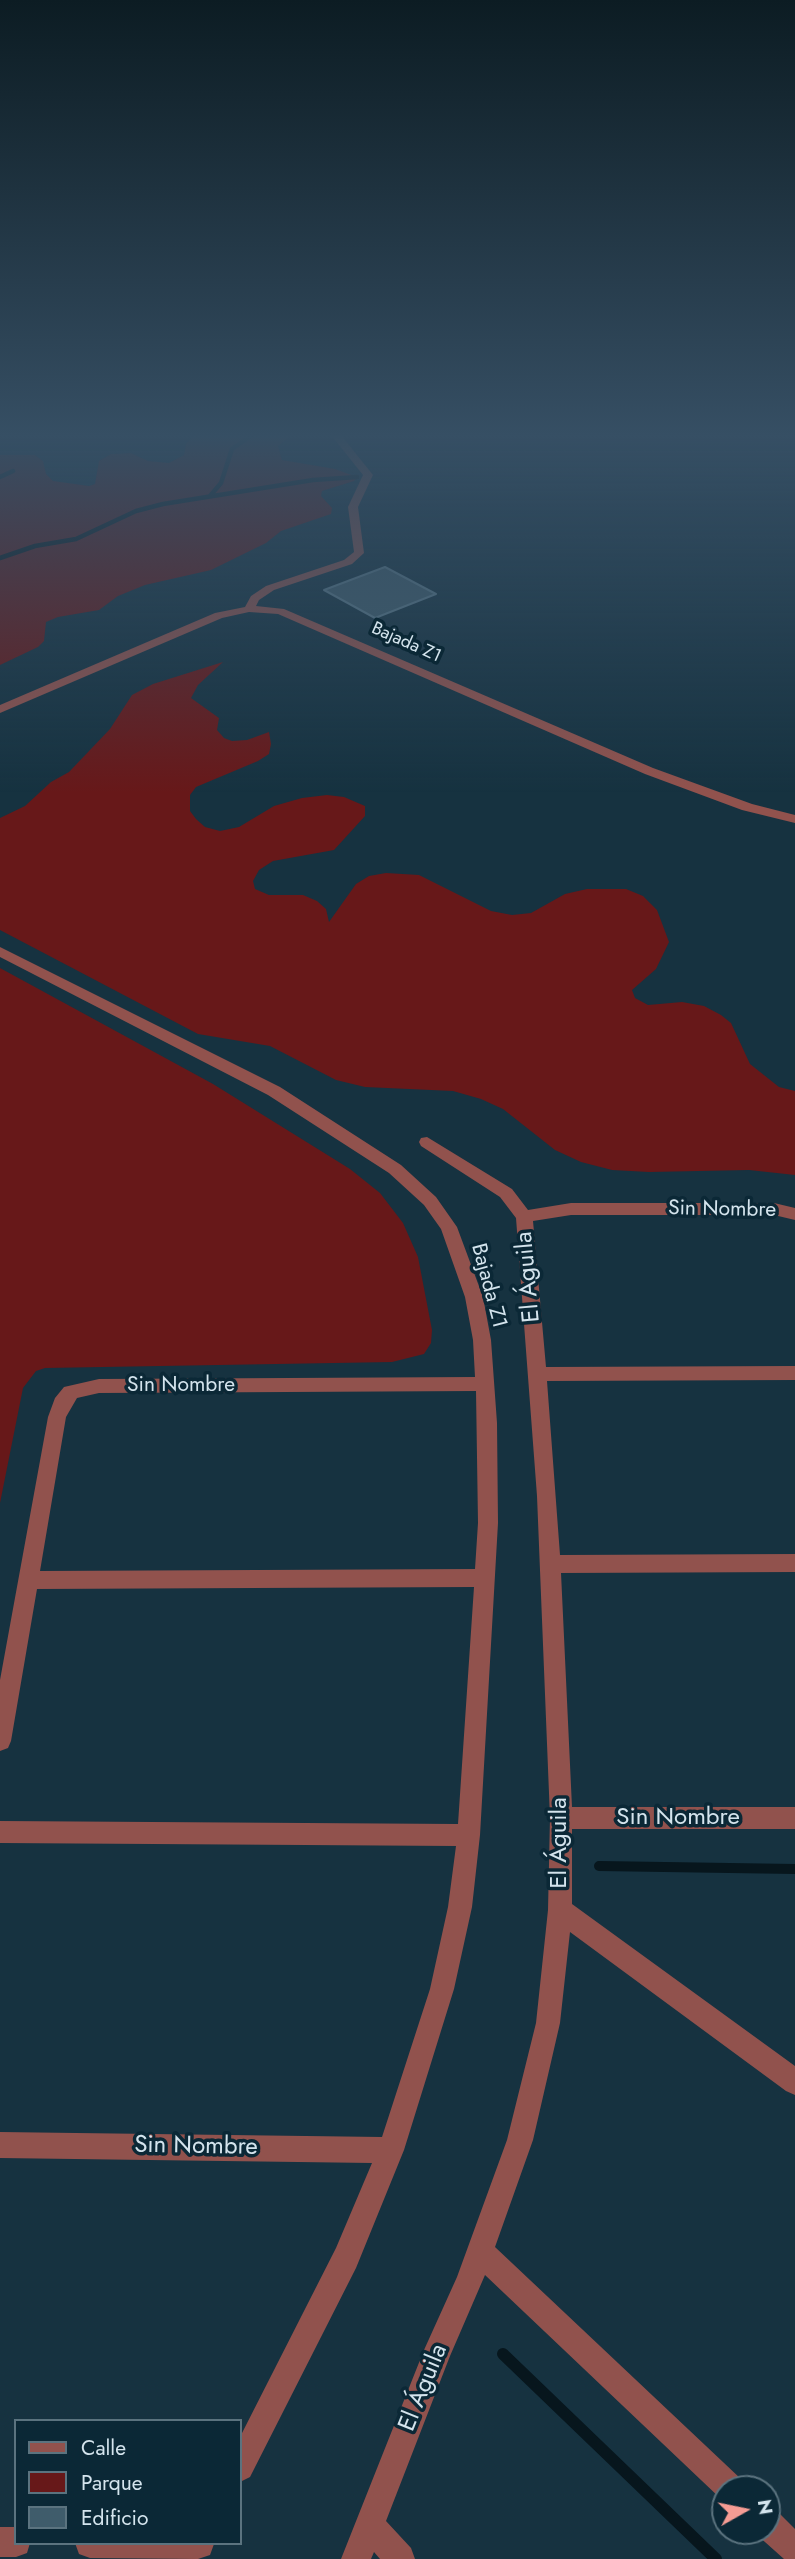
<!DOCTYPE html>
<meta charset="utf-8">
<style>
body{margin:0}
#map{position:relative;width:795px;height:2559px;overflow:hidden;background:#163240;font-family:Jost,sans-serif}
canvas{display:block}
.legend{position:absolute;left:14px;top:2419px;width:228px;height:126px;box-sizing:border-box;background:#0b2836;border:2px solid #5b737f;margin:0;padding:9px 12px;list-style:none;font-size:21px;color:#d4e4ed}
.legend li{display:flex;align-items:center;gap:14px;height:35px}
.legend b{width:35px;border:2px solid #5b737f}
.north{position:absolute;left:711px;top:2475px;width:70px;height:70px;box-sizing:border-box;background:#0b2836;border:2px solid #5b737f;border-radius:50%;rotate:81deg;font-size:19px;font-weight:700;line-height:28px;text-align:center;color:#d4e4ed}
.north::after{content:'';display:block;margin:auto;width:24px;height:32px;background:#f59c94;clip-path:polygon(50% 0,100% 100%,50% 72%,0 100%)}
</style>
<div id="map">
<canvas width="795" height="2559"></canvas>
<ul class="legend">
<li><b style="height:9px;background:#91524d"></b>Calle</li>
<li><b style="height:19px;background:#671819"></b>Parque</li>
<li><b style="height:19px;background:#3f5c6b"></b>Edificio</li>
</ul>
<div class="north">N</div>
</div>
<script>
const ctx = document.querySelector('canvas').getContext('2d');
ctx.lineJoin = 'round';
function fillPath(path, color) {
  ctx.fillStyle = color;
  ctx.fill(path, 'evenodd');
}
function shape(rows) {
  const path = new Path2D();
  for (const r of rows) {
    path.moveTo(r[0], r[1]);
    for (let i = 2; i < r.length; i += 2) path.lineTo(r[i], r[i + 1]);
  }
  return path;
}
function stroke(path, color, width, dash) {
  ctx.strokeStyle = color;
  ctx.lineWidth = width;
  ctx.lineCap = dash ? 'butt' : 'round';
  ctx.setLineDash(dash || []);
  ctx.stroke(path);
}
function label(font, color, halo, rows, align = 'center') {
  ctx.font = font + ' Jost,sans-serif';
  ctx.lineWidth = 7;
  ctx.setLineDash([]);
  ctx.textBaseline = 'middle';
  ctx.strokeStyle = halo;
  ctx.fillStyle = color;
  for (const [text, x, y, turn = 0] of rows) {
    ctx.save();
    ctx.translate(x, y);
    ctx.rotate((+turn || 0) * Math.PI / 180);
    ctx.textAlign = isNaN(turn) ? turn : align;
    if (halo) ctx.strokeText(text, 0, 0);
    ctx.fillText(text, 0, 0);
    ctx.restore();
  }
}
fillPath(shape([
 [194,435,291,435,278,446,282,460,335,469,357,477,354,481,322,491,321,496,332,508,331,514,281,531,266,543,211,570,145,585,118,596,99,610,58,617,46,622,44,641,38,647,0,665,0,455,35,455,43,461,46,474,53,481,89,486,95,484,99,461,111,454,131,453,148,461,169,463,184,455,186,444],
 [223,662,198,685,191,698,219,718,217,730,224,738,232,741,247,740,269,732,271,744,269,754,258,761,196,787,190,795,190,811,196,819,205,827,220,831,239,827,274,806,302,798,327,795,344,797,365,806,365,816,334,850,273,861,259,870,253,881,255,889,269,895,303,895,317,901,326,909,329,922,356,884,369,876,386,873,419,875,491,911,512,915,531,913,565,894,587,889,626,889,643,896,657,910,669,942,656,969,632,990,635,998,648,1005,682,1002,704,1006,721,1015,731,1023,750,1064,779,1087,795,1091,795,1175,749,1170,649,1172,612,1170,581,1162,555,1150,503,1109,481,1099,453,1091,365,1087,336,1080,270,1046,198,1034,0,930,0,818,25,806,51,782,69,772,110,729,132,695,153,684],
 [0,968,213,1084,350,1169,380,1193,403,1223,418,1257,432,1330,431,1343,424,1354,392,1362,45,1368,36,1371,23,1388,0,1503]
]), '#671819');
stroke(shape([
 [0,477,13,471],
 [210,496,221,483,232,449,252,435],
 [0,558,35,546,76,539,136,511,163,504,313,480,357,477]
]), '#07161d', 4.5);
stroke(shape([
 [599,1866,795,1869]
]), '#07161d', 10);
stroke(shape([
 [503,2354,716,2559]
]), '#07161d', 12);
const building = shape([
 [385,567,436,594,375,618,324,590,385,567]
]);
fillPath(building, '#3f5c6b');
stroke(building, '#5b7989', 2);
fillPath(shape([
 [331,435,341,435,373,475,358,507,364,553,352,564,274,590,259,600,256,606,284,609,653,768,752,804,795,815,795,823,742,810,645,774,278,614,249,612,222,618,0,713,0,705,215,613,245,607,251,596,266,586,344,560,354,552,348,507,363,475,331,435],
 [0,947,280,1087,401,1165,436,1197,457,1227,483,1297,491,1340,497,1423,498,1523,480,1835,472,1907,454,1989,404,2150,356,2268,250,2477,240,2482,240,2437,336,2248,372,2163,0,2158,0,2132,382,2137,430,1989,448,1907,456,1846,0,1843,0,1821,458,1824,474,1587,37,1589,11,1741,8,1748,0,1751,0,1680,48,1417,55,1398,64,1387,99,1379,475,1377,473,1340,465,1297,441,1229,424,1205,389,1173,268,1095,0,957,0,947],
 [476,1391,478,1523,475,1569,40,1571,66,1417,77,1398,99,1393,476,1391],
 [427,1137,512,1189,528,1210,571,1203,774,1203,795,1208,795,1220,774,1215,571,1215,533,1221,546,1367,795,1366,795,1380,547,1381,560,1555,795,1554,795,1572,561,1573,572,1807,795,1807,795,1829,572,1829,572,1904,795,2066,795,2095,786,2091,570,1932,560,2023,533,2140,495,2247,741,2479,746,2489,725,2489,725,2501,721,2499,485,2275,450,2356,386,2521,411,2548,415,2559,380,2559,374,2552,371,2559,341,2559,424,2350,457,2277,507,2140,536,2023,548,1910,550,1818,537,1496,516,1218,500,1197,421,1146,419,1142,421,1138,427,1137],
 [767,2508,778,2512,795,2529,795,2559,784,2559,756,2534,755,2531,767,2531,767,2508],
 [0,2527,16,2527,16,2543,30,2543,27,2553,16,2557,0,2557,0,2527],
 [75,2543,214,2543,214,2544,210,2555,198,2559,90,2558,79,2554,75,2543]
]), '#91524d');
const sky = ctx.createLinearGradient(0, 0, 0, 793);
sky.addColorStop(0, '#0c1c23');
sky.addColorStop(0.55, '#364f64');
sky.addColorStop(1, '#364f6400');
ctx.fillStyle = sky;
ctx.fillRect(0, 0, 795, 793);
label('18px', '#d4e4ed', '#0b2836', [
 ["Bajada Z1",406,643,24]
]);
label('21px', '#d4e4ed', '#0b2836', [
 ["Sin Nombre",722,1210,1],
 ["Bajada Z1",488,1286,75],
 ["Sin Nombre",181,1386]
]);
label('24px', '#d4e4ed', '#0b2836', [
 ["El Águila",529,1277,-95],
 ["Sin Nombre",678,1818],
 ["El Águila",560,1843,-90],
 ["Sin Nombre",196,2147,1],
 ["El Águila",424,2388,-68]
]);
</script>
